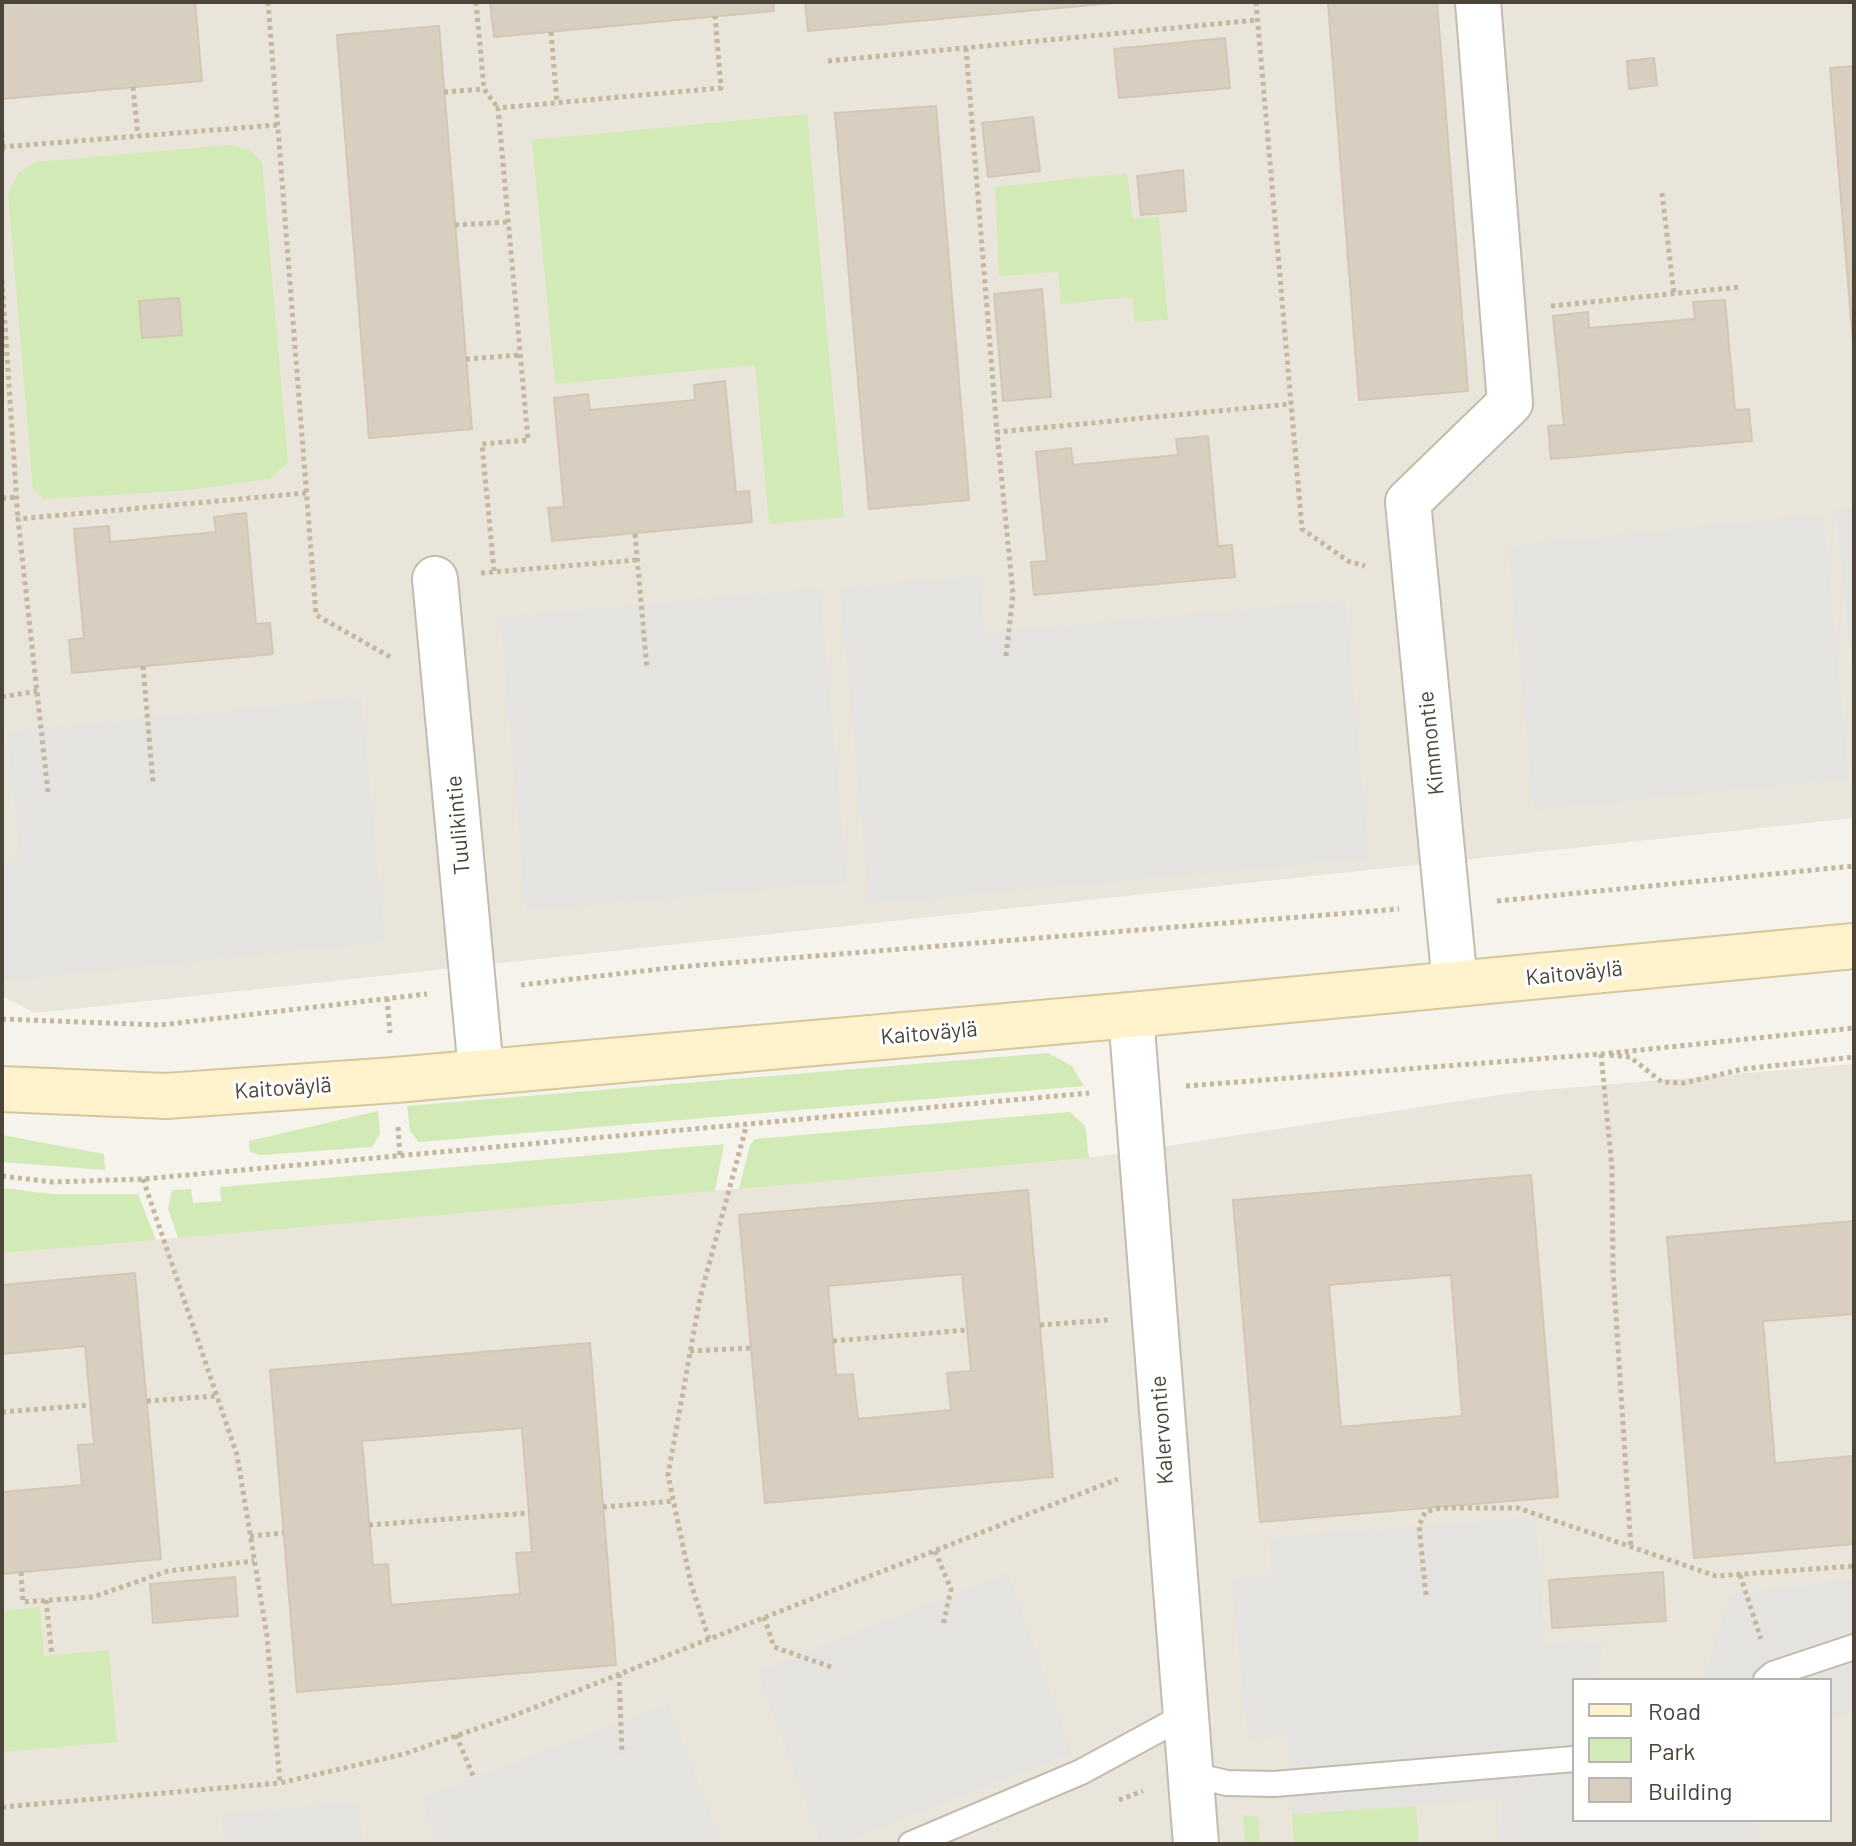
<!DOCTYPE html>
<meta charset="utf-8">
<style>
body{margin:0}
#map{position:relative;width:1856px;height:1846px;overflow:hidden;background:#f6f3ec;font-family:Barlow,sans-serif}
canvas{display:block}
.frame{position:absolute;inset:0;border:4px solid #4b4439;pointer-events:none}
.legend{position:absolute;left:1572px;top:1678px;width:260px;height:144px;box-sizing:border-box;background:#fff;border:2px solid #b7b4b0;margin:0;padding:10px 14px;list-style:none;font-size:24px;color:#4b4439}
.legend li{display:flex;align-items:center;gap:16px;height:40px}
.legend b{width:40px;border:2px solid #b7b4b0}
</style>
<div id="map">
<canvas width="1856" height="1846"></canvas>
<div class="frame"></div>
<ul class="legend">
<li><b style="height:10px;background:#fff3cd"></b>Road</li>
<li><b style="height:22px;background:#d2eab5"></b>Park</li>
<li><b style="height:22px;background:#d8cfc1"></b>Building</li>
</ul>
</div>
<script>
const ctx = document.querySelector('canvas').getContext('2d');
ctx.lineJoin = 'round';
function fillPath(path, color) {
  ctx.fillStyle = color;
  ctx.fill(path, 'evenodd');
}
function shape(rows) {
  const path = new Path2D();
  for (const r of rows) {
    path.moveTo(r[0], r[1]);
    for (let i = 2; i < r.length; i += 2) path.lineTo(r[i], r[i + 1]);
  }
  return path;
}
function stroke(path, color, width, dash) {
  ctx.strokeStyle = color;
  ctx.lineWidth = width;
  ctx.lineCap = dash ? 'butt' : 'round';
  ctx.setLineDash(dash || []);
  ctx.stroke(path);
}
function label(font, color, halo, rows, align = 'center') {
  ctx.font = font + ' Barlow,sans-serif';
  ctx.lineWidth = 6;
  ctx.setLineDash([]);
  ctx.textBaseline = 'middle';
  ctx.strokeStyle = halo;
  ctx.fillStyle = color;
  for (const [text, x, y, turn = 0] of rows) {
    ctx.save();
    ctx.translate(x, y);
    ctx.rotate((+turn || 0) * Math.PI / 180);
    ctx.textAlign = isNaN(turn) ? turn : align;
    if (halo) ctx.strokeText(text, 0, 0);
    ctx.fillText(text, 0, 0);
    ctx.restore();
  }
}
fillPath(shape([
 [2,2,1854,2,1854,818,35,1013,2,996],
 [1854,1064,1854,1844,2,1844,2,1253,1089,1158,1518,1092],
 [1574,1680,1830,1680,1830,1820,1574,1820]
]), '#eae5da');
fillPath(shape([
 [807,114,844,517,769,524,755,365,555,384,532,140],
 [229,145,250,150,262,162,288,463,269,479,190,490,44,499,33,490,8,194,18,173,36,162],
 [1127,173,1133,219,1159,217,1168,320,1135,322,1132,297,1061,304,1058,272,999,276,995,187],
 [1048,1053,1072,1066,1084,1086,419,1142,410,1131,407,1106],
 [378,1111,380,1134,372,1147,261,1155,250,1152,249,1141],
 [1070,1112,1085,1126,1089,1158,739,1189,750,1145,755,1139],
 [2,1135,104,1154,105,1170,2,1162],
 [724,1144,715,1191,178,1238,168,1209,172,1190,191,1189,193,1203,221,1201,220,1187],
 [2,1188,52,1194,138,1194,156,1240,2,1253],
 [40,1607,44,1656,109,1650,117,1742,2,1752,2,1611],
 [1416,1806,1419,1844,1294,1844,1292,1814],
 [1243,1815,1258,1817,1260,1844,1245,1844]
]), '#d2eab5');
fillPath(shape([
 [1854,507,1854,692,1836,509],
 [1823,514,1849,779,1534,810,1508,546],
 [979,575,985,633,1345,600,1369,858,869,904,840,588],
 [820,588,847,882,526,911,500,617],
 [361,697,385,942,2,981,2,863,20,861,7,732],
 [1536,1517,1545,1643,1605,1641,1593,1680,1574,1680,1574,1820,1755,1820,1757,1844,1500,1844,1502,1799,1292,1814,1287,1736,1248,1739,1231,1578,1272,1575,1268,1538],
 [1008,1573,1072,1753,839,1844,821,1844,757,1671],
 [1854,1579,1854,1714,1837,1717,1830,1732,1830,1680,1703,1680,1731,1594],
 [668,1704,722,1844,438,1844,421,1798],
 [359,1802,363,1844,224,1844,221,1814]
]), '#e5e3e0');
const building = shape([
 [195,2,202,81,2,99,2,3,195,2],
 [490,2,773,2,774,11,494,37,490,2],
 [805,2,1124,2,808,31,805,2],
 [1328,2,1437,2,1468,391,1359,400,1328,2],
 [439,26,472,429,369,438,337,35,439,26],
 [1225,38,1230,88,1119,98,1114,49,1225,38],
 [1654,58,1657,85,1629,89,1627,61,1654,58],
 [1854,66,1854,355,1830,68,1854,66],
 [936,106,969,500,869,509,835,113,936,106],
 [1033,117,1040,171,988,177,982,123,1033,117],
 [1183,170,1186,211,1141,215,1137,176,1183,170],
 [1042,289,1051,397,1003,401,994,294,1042,289],
 [179,298,182,335,142,338,139,301,179,298],
 [1725,300,1735,410,1749,409,1752,441,1551,459,1548,426,1564,425,1553,316,1588,312,1589,328,1695,319,1693,302,1725,300],
 [725,381,736,492,749,491,752,522,552,541,548,508,564,507,554,398,588,394,590,410,695,400,694,385,725,381],
 [1208,436,1218,546,1232,545,1235,577,1034,595,1031,562,1047,561,1036,452,1071,448,1073,465,1178,455,1176,439,1208,436],
 [246,513,256,624,270,623,273,654,72,673,69,640,84,638,74,529,109,526,110,542,216,532,214,517,246,513],
 [1531,1175,1558,1497,1260,1522,1233,1200,1531,1175],
 [1451,1275,1462,1416,1341,1427,1329,1285,1451,1275],
 [1028,1190,1053,1477,765,1503,739,1215,1028,1190],
 [962,1274,971,1371,947,1373,951,1410,858,1419,853,1374,836,1375,828,1286,962,1274],
 [1854,1221,1854,1314,1763,1321,1775,1463,1854,1456,1854,1544,1694,1558,1667,1237,1854,1221],
 [135,1273,161,1559,2,1574,2,1492,82,1485,78,1445,94,1444,85,1346,2,1354,2,1285,135,1273],
 [590,1343,616,1665,297,1692,270,1370,590,1343],
 [522,1428,532,1552,516,1553,520,1594,391,1605,388,1564,373,1565,362,1441,522,1428],
 [1663,1572,1666,1621,1552,1628,1549,1580,1663,1572],
 [235,1577,238,1616,153,1623,150,1584,235,1577]
]);
fillPath(building, '#d8cfc1');
stroke(building, '#d3c7b4', 2);
const lane = shape([
 [1766,1680,1773,1674,1854,1647],
 [1189,1774,1227,1783,1274,1784,1574,1759],
 [911,1844,1081,1772,1184,1716]
]);
const street = shape([
 [435,579,481,1071],
 [1455,984,1408,502,1510,403,1478,2],
 [1131,1015,1196,1844]
]);
const secondary = shape([
 [2,1089,166,1096,395,1080,1131,1015,1854,946]
]);
stroke(lane, '#c2bbae', 28);
stroke(street, '#c2bbae', 48);
stroke(secondary, '#d6c79b', 48);
stroke(shape([
 [268,2,316,615,392,658],
 [476,2,484,89,498,108],
 [1256,2,1302,529,1348,561,1365,566],
 [551,32,557,103],
 [966,48,997,432],
 [828,61,1257,20],
 [133,87,138,136],
 [444,92,484,89],
 [2,133,2,152],
 [2,147,277,125],
 [1662,193,1674,294],
 [455,225,508,222],
 [2,280,18,519],
 [1551,306,1740,287],
 [466,359,520,355],
 [2,498,17,497],
 [635,534,647,669],
 [494,571,482,444,528,440,498,108,721,88,715,16],
 [481,573,637,560],
 [1006,656,1013,594,997,432,1291,404],
 [143,666,153,782],
 [2,697,37,691],
 [48,792,18,519,306,493],
 [1497,901,1854,866],
 [521,985,678,967,1399,909],
 [387,998,390,1033],
 [2,1019,160,1025,427,994],
 [1601,1054,1612,1168,1613,1269,1631,1549],
 [1610,1055,1630,1057,1662,1082,1684,1083,1743,1069,1854,1057],
 [1186,1086,1601,1054,1854,1028],
 [398,1127,400,1158],
 [2,1176,52,1182,143,1179,1089,1093],
 [143,1179,237,1455,267,1636,280,1783,404,1754,510,1717,1118,1479],
 [1040,1325,1108,1320],
 [833,1341,967,1330],
 [690,1351,751,1348],
 [147,1401,216,1396],
 [2,1412,90,1405],
 [603,1507,674,1501],
 [369,1525,529,1513],
 [250,1536,283,1533],
 [935,1551,951,1589,943,1625],
 [21,1572,23,1602,93,1597,168,1571,254,1561],
 [1740,1575,1761,1639],
 [1426,1595,1419,1526,1425,1512,1440,1508,1518,1508,1716,1576,1854,1566],
 [46,1600,52,1655],
 [764,1617,774,1647,834,1668],
 [709,1639,691,1584,668,1475,700,1298,746,1127],
 [619,1674,622,1754],
 [456,1735,474,1778],
 [1119,1800,1143,1791],
 [2,1807,280,1783]
]), '#c4b79f', 5, [4, 4]);
stroke(lane, '#fff', 24);
stroke(street, '#fff', 44);
stroke(secondary, '#fff3cd', 44);
label('22px', '#4b4439', '#fff', [
 ["Kimmontie",1431,743,-96],
 ["Tuulikintie",458,825,-95],
 ["Kaitoväylä",1574,973,-6],
 ["Kaitoväylä",929,1033,-5],
 ["Kaitoväylä",283,1088,-4],
 ["Kalervontie",1162,1430,-94]
]);
</script>
